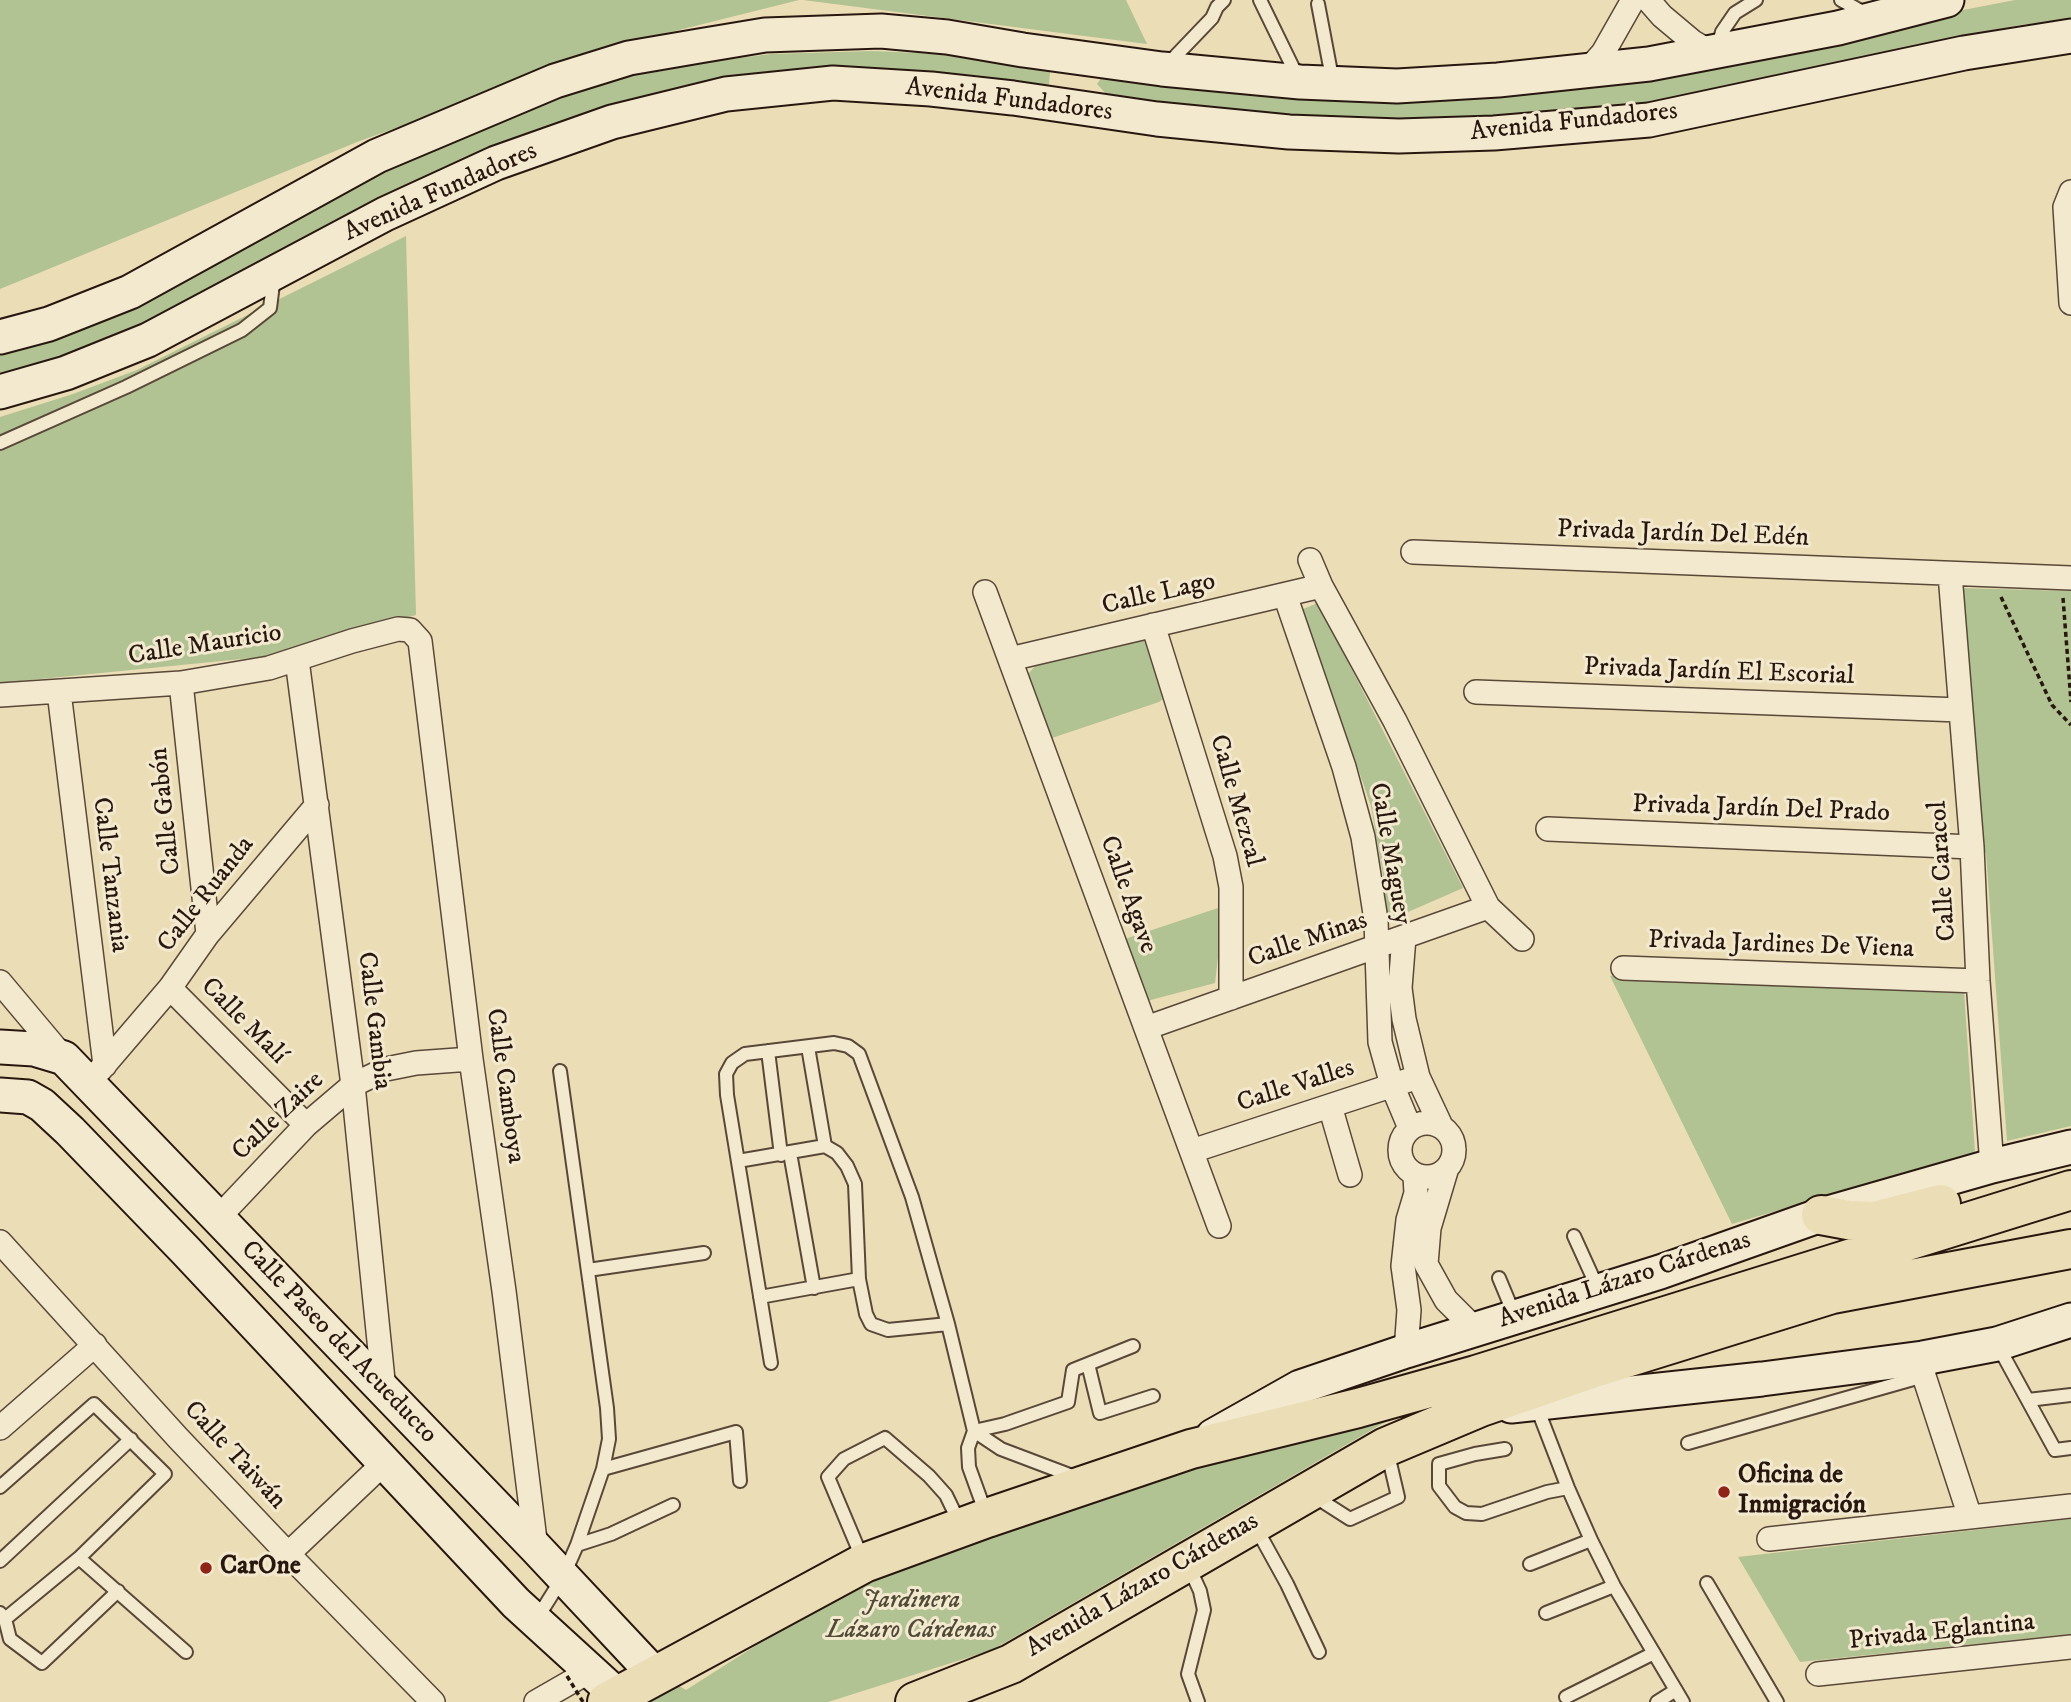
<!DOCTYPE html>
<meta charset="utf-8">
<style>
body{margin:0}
canvas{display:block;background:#ebddb5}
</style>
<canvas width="2071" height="1702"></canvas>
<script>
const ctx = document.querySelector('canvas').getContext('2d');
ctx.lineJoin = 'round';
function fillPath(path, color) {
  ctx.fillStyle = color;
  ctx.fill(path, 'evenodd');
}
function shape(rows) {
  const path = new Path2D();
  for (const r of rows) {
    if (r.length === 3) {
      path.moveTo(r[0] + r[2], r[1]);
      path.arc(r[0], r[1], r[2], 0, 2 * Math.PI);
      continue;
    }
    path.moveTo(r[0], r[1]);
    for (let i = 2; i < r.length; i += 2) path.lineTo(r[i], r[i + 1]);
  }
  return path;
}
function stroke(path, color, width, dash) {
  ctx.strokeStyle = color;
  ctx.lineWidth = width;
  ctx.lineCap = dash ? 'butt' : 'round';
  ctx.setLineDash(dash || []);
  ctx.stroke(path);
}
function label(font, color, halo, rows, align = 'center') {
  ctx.font = font + ' "IM FELL DW Pica",serif';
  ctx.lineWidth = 6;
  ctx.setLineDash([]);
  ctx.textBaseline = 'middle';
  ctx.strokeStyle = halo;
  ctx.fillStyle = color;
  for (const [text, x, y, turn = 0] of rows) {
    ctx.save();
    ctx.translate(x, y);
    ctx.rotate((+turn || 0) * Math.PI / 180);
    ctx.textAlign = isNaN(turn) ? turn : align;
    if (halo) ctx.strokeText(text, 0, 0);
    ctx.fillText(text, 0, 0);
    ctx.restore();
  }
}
fillPath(shape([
 [0,0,799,0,643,39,357,142,0,289],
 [803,0,1126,0,1147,44],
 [2015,0,2071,0,2071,19,2020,25,1699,95,1566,113,1386,119,1224,111,1107,95,1097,84,1103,75,1393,92,1911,20],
 [872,51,964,55,1044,65,1050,72,1049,84,1039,90,667,95,73,354,0,373,0,347,431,151,552,100,657,68,771,54],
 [406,236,416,615,272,656,0,683,0,417,73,394,137,370],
 [1961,588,2071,591,2071,1126,2007,1141,1986,853,1975,853],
 [1318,603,1463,888,1385,922,1384,881,1371,806,1303,609],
 [1140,638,1148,643,1167,696,1159,702,1049,739,1028,674,1036,665],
 [1224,906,1215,983,1143,1002,1116,942],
 [1610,976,1964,992,1975,1152,1732,1224],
 [1399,1404,1401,1413,992,1650,828,1702,633,1702,672,1682,686,1690,873,1571],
 [2071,1519,2071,1634,1800,1662,1738,1557]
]), '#b1c293');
const lane = shape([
 [1260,0,1298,78],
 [1841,0,1868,15],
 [1318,4,1333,83],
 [1718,46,1722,32,1735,13,1756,0],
 [1167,65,1212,18,1217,7,1224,0],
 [0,443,126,387,242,330,270,308,274,276],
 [808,1047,825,1146],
 [768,1051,781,1155],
 [790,1153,814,1288],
 [738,1161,825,1146,837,1153,847,1166,855,1184,859,1279,866,1314,871,1324,888,1330,948,1324],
 [1574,1236,1599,1291],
 [588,1270,704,1253],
 [1499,1278,1514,1314],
 [760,1297,859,1279],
 [1997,1344,2055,1450,2071,1448],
 [771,1363,727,1095,726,1074,732,1063,745,1054,834,1043,848,1046,859,1054,912,1197,948,1324,974,1431,968,1448,969,1467,986,1514],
 [1088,1364,1100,1413,1153,1396],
 [2028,1400,2071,1395],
 [1536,1405,1568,1488,1591,1540,1614,1586,1683,1702],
 [974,1431,1005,1424,1068,1402,1073,1370,1133,1346],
 [974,1431,1001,1449,1075,1477],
 [1688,1443,1924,1376],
 [1505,1449,1475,1454,1439,1464,1439,1486,1455,1507,1466,1513,1482,1514,1547,1492,1568,1488],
 [603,1469,736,1432,740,1481],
 [0,1487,94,1404,165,1474,79,1558,186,1652],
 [1314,1496,1350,1519,1398,1497,1387,1450],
 [1255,1526,1287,1584,1319,1652],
 [577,1545,611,1534,673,1505],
 [863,1560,828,1477,844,1459,885,1438,929,1476,946,1495,960,1524],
 [0,1561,131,1439],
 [1530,1564,1591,1540],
 [1189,1567,1200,1591,1204,1610,1188,1674,1198,1702],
 [1707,1583,1777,1702],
 [0,1613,5,1619,79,1558],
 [1546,1613,1614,1586],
 [5,1619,10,1639,42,1663,118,1591],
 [536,1620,563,1577,577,1545,603,1469,609,1439,607,1408,560,1071],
 [1566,1697,1654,1653],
 [1657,1702,1676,1690]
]);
const street = shape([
 [1648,0,1662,16,1693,42,1710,52],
 [1587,71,1603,53,1633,0],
 [2071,192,2065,207,2071,303],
 [1413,552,2071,578],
 [1310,560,1321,586,1395,721,1488,907,1522,939],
 [1950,574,1972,847,1978,981,1992,1166],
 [985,592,1219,1226],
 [1285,595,1344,767,1363,837,1376,920,1380,1042,1392,1085,1410,1128],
 [1153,625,1225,856,1231,887,1231,998],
 [1010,659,1321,586],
 [297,660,353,1085,384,1390],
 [181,683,208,934],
 [59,692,105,1065],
 [1476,692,1960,710],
 [0,695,181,683,269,668,352,641,398,629,410,630,420,641,471,1059,504,1291,536,1548],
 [1548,829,1972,847],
 [1404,937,1400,988,1404,1019,1418,1077,1441,1126],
 [1623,968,1978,981],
 [0,982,63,1057],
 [170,988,306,1125],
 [1146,1028,1488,907],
 [100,1070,170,988,208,934,317,805],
 [1330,1106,1350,1175],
 [1427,1150,27],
 [1192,1151,1418,1077],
 [1446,1171,1429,1228,1426,1264,1446,1300,1476,1330],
 [218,1218,306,1125,353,1085,386,1069,416,1063,471,1059],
 [0,1242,178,1438,288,1554,433,1702],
 [1406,1351,1409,1310,1403,1266,1408,1220,1416,1193,1415,1176],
 [1923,1358,1924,1376,1970,1517],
 [0,1428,95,1345],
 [1769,1539,2071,1506],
 [288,1554,383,1464],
 [1818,1674,2071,1647],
 [536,1702,590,1671]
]);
const secondary = shape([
 [0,337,49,324,130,292,377,156,555,81,629,58,699,46,765,35,881,31,947,37,1023,50,1162,69,1300,82,1397,86,1498,80,1649,64,1838,28,1947,0],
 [0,392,66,373,148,340,385,214,496,163,612,122,726,94,833,83,931,89,1013,98,1157,119,1289,132,1399,136,1494,133,1649,120,1964,53,2071,36],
 [0,1047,34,1049,64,1058,536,1548,656,1676],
 [0,1095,28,1097,42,1105,70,1131,186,1251,516,1603,619,1697],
 [1511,1406,1762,1379,1923,1358,1997,1344,2071,1320],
 [1213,1436,1300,1387,1406,1351,1660,1272,1821,1215,1992,1166,2071,1147]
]);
const highway = shape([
 [1821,1215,1848,1220,1875,1221,1941,1204],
 [607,1702,864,1563,987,1518,1191,1449,1358,1408,1476,1375,2071,1190],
 [915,1702,1011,1664,1386,1447,1481,1407,1597,1367,1832,1294,2071,1249]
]);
stroke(lane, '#594838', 16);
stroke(street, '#594838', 26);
stroke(secondary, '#28170f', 37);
stroke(highway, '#28170f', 42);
stroke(shape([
 [2001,597,2052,705,2071,725],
 [2063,598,2071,702]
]), '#28170f', 3.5, [5, 3.5]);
stroke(lane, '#f2e9cf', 12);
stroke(street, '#f2e9cf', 23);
stroke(secondary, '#f2e9cf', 33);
stroke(highway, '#ebddb5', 38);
stroke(shape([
 [567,1676,583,1702]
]), '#28170f', 3.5, [5, 3.5]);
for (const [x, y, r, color] of [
 [1724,1492,7,"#8f2418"],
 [206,1568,7,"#8f2418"]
]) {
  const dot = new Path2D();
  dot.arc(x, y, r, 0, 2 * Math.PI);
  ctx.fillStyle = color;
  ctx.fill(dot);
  stroke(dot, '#f2e9cf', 2.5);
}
label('26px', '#28170f', '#f2e9cf', [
 ["Avenida Fundadores",1009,101,7],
 ["Avenida Fundadores",1574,123,-6],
 ["Avenida Fundadores",441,193,-24],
 ["Privada Jardín Del Edén",1683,535,2],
 ["Calle Lago",1159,595,-13],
 ["Calle Mauricio",205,646,-9],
 ["Privada Jardín El Escorial",1719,673,2],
 ["Calle Mezcal",1235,801,74],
 ["Privada Jardín Del Prado",1761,810,2],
 ["Calle Gabón",167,811,-96],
 ["Calle Maguey",1389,854,80],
 ["Calle Caracol",1944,871,-94],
 ["Calle Tanzania",109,875,83],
 ["Calle Ruanda",207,895,-52],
 ["Calle Agave",1127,895,70],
 ["Calle Minas",1308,941,-19],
 ["Privada Jardines De Viena",1781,946,2],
 ["Calle Gambia",373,1021,83],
 ["Calle Malí",243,1022,45],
 ["Calle Camboya",504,1086,82],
 ["Calle Valles",1296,1087,-18],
 ["Calle Zaire",279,1117,-44],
 ["Avenida Lázaro Cárdenas",1625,1281,-18],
 ["Calle Paseo del Acueducto",338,1343,46],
 ["Calle Taiwán",234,1456,47],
 ["Avenida Lázaro Cárdenas",1143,1586,-30],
 ["Privada Eglantina",1942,1633,-6]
]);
label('bold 26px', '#28170f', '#f2e9cf', [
 ["Oficina de",1738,1477],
 ["Inmigración",1738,1507],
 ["CarOne",220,1568]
], 'left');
label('italic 26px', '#514a37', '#f2e9cf', [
 ["Jardinera",911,1602],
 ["Lázaro Cárdenas",911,1632]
]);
</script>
